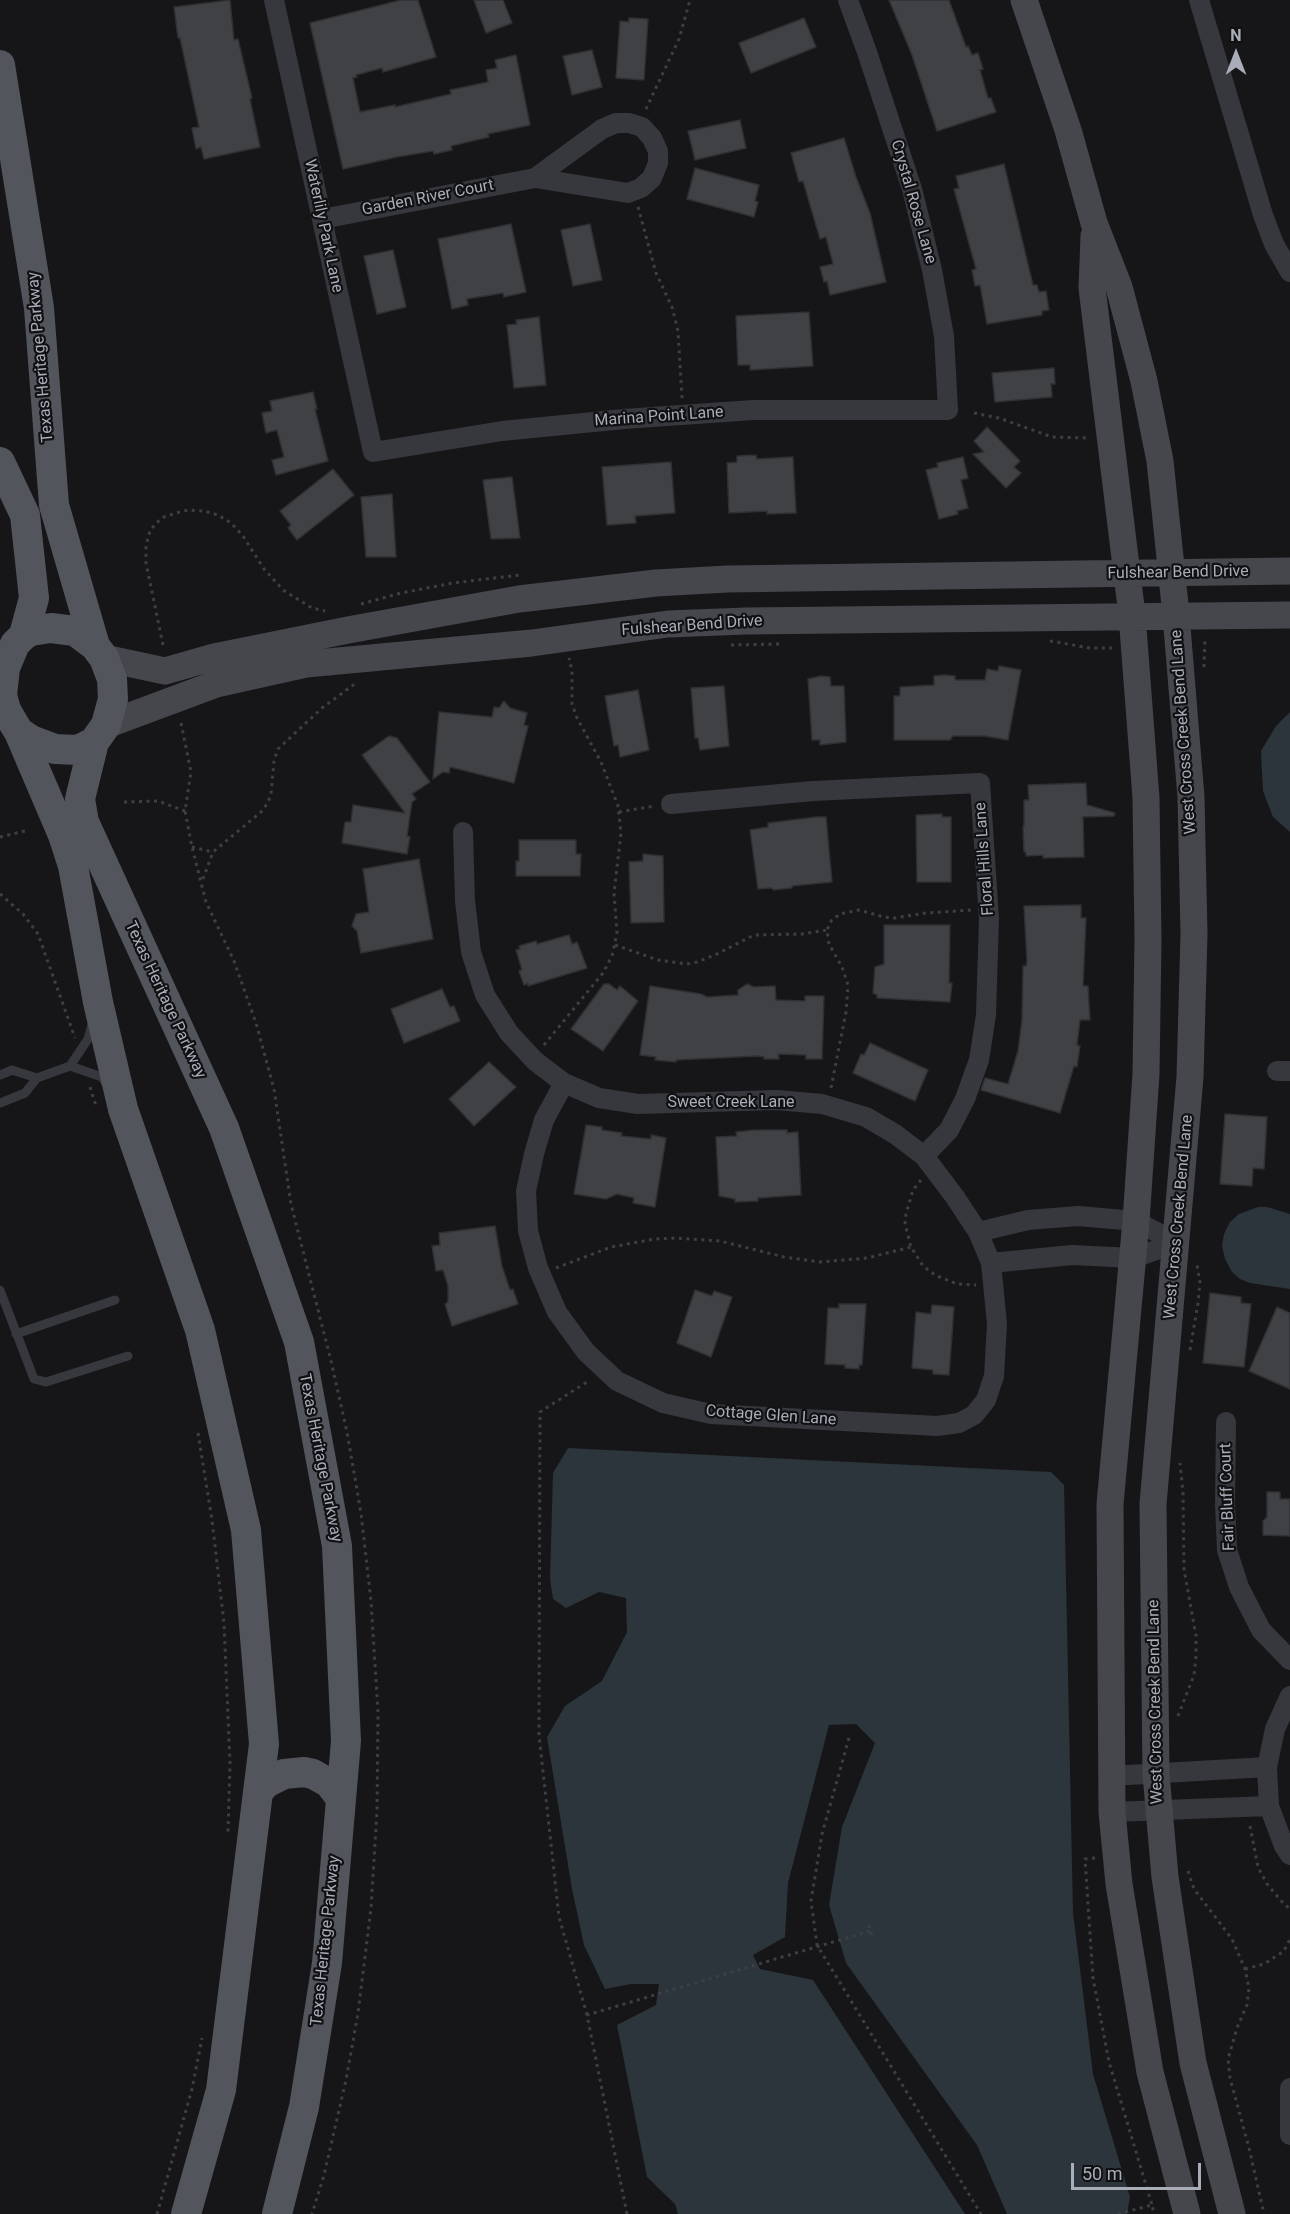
<!DOCTYPE html>
<style>
body{margin:0}
#map{position:relative;width:1290px;height:2214px;overflow:hidden;background:#161618;font-family:Roboto,sans-serif}
canvas{display:block}
.north{position:absolute;left:1206px;top:24px;width:60px;height:60px;-webkit-text-stroke:4px #111113;paint-order:stroke;rotate:0deg;font-size:16px;font-weight:700;line-height:24px;text-align:center;color:#a8adb8}
.north::after{content:'';display:block;margin:auto;width:21px;height:27px;background:#a8adb8;clip-path:polygon(50% 0,100% 100%,50% 72%,0 100%)}
.scale{position:absolute;left:1071px;top:2163px;width:130px;height:27px;box-sizing:border-box;border:3px solid #a8adb8;border-top:0;padding-left:8px;font-size:18px;line-height:21px;white-space:nowrap;color:#a8adb8;-webkit-text-stroke:4px #111113;paint-order:stroke}
</style>
<div id="map">
<canvas width="1290" height="2214"></canvas>
<div class="north">N</div>
<div class="scale">50 m</div>
</div>
<script>
const ctx = document.querySelector('canvas').getContext('2d');
ctx.lineJoin = 'round';
function fillPath(path, color) {
  ctx.fillStyle = color;
  ctx.fill(path, 'evenodd');
}
function shape(rows) {
  const path = new Path2D();
  for (const r of rows) {
    path.moveTo(r[0], r[1]);
    for (let i = 2; i < r.length; i += 2) path.lineTo(r[i], r[i + 1]);
  }
  return path;
}
function stroke(path, color, width, dash) {
  ctx.strokeStyle = color;
  ctx.lineWidth = width;
  ctx.lineCap = dash ? 'butt' : 'round';
  ctx.setLineDash(dash || []);
  ctx.stroke(path);
}
function label(font, color, halo, rows, align = 'center') {
  ctx.font = font + ' Roboto,sans-serif';
  ctx.lineWidth = 4.5;
  ctx.setLineDash([]);
  ctx.textBaseline = 'middle';
  ctx.strokeStyle = halo;
  ctx.fillStyle = color;
  for (const [text, x, y, turn = 0] of rows) {
    ctx.save();
    ctx.translate(x, y);
    ctx.rotate((+turn || 0) * Math.PI / 180);
    ctx.textAlign = isNaN(turn) ? turn : align;
    if (halo) ctx.strokeText(text, 0, 0);
    ctx.fillText(text, 0, 0);
    ctx.restore();
  }
}
fillPath(shape([
 [1290,712,1290,832,1273,817,1263,791,1261,751,1276,726],
 [1258,1207,1267,1207,1290,1214,1290,1289,1250,1283,1240,1279,1232,1272,1225,1259,1222,1246,1224,1234,1230,1222,1239,1214],
 [568,1448,1051,1472,1064,1485,1073,1913,1093,2074,1130,2197,1127,2214,1007,2214,977,2145,846,1963,829,1905,842,1827,875,1743,856,1724,829,1725,788,1883,785,1937,753,1955,760,1969,813,1980,965,2214,678,2214,675,2204,647,2177,617,2025,656,2005,659,1984,631,1984,605,1989,584,1945,572,1889,547,1737,565,1706,602,1681,627,1632,626,1598,599,1592,566,1608,553,1599,550,1579,553,1473]
]), '#2c353c');
const building = shape([
 [230,0,234,40,238,39,252,98,250,99,260,147,204,159,201,147,196,149,192,128,199,127,180,38,178,38,174,7,230,0],
 [401,0,418,0,436,57,383,72,382,68,356,75,357,77,353,78,360,112,395,105,395,107,451,94,450,90,488,82,486,70,497,68,495,60,516,55,530,125,488,134,489,137,451,146,452,150,434,154,433,151,397,157,343,169,310,23,401,0],
 [474,0,503,0,512,23,486,33,474,0],
 [889,0,949,0,966,47,968,46,972,55,978,53,983,69,980,70,988,98,991,98,996,112,937,131,912,55,889,0],
 [629,18,648,19,644,80,616,78,620,21,629,22,629,18],
 [804,18,816,47,751,73,739,43,804,18],
 [592,50,602,87,572,95,563,56,592,50],
 [740,120,746,148,695,160,688,131,740,120],
 [844,138,856,177,870,213,886,282,830,295,827,281,824,282,820,267,833,264,826,237,820,239,803,181,799,182,791,153,844,138],
 [1004,164,1033,285,1037,285,1039,292,1046,291,1049,310,1042,311,1042,315,987,324,980,285,975,286,972,270,976,269,954,189,959,188,956,176,1004,164],
 [695,168,759,185,755,201,758,202,754,217,687,199,695,168],
 [511,224,526,292,504,297,503,293,467,299,468,305,452,309,438,239,511,224],
 [590,224,602,280,573,286,561,230,590,224],
 [393,250,406,307,377,314,364,256,393,250],
 [809,312,813,366,750,370,750,365,738,365,736,316,809,312],
 [539,317,546,385,514,388,507,325,517,324,516,320,539,317],
 [1054,368,1055,384,1051,384,1052,397,995,402,992,373,1054,368],
 [313,392,317,409,315,409,328,461,276,475,272,460,284,457,277,430,266,433,262,413,272,411,270,401,313,392],
 [987,427,1020,461,1014,467,1021,473,1006,488,973,454,984,452,974,441,987,427],
 [756,455,757,459,793,457,796,513,767,514,767,511,729,513,727,463,737,462,737,456,756,455],
 [963,457,968,478,961,480,968,508,957,511,958,514,939,519,926,470,938,467,937,463,963,457],
 [671,462,675,513,635,516,636,523,607,525,602,467,671,462],
 [333,469,354,495,297,540,288,528,291,525,280,511,333,469],
 [512,477,520,538,491,539,483,480,512,477],
 [392,494,396,557,366,557,361,497,392,494],
 [999,666,1021,670,1008,740,984,736,953,736,950,740,894,740,894,696,900,696,900,687,934,685,934,676,944,675,955,676,955,680,985,680,987,669,998,671,999,666],
 [821,676,830,677,831,686,844,686,846,742,820,745,820,740,812,740,808,679,821,676],
 [724,686,729,746,700,750,698,738,695,738,691,688,724,686],
 [638,690,649,750,620,757,618,745,614,746,605,696,638,690],
 [504,701,510,708,527,713,524,725,528,726,514,783,450,767,449,773,443,772,433,779,439,712,492,717,494,707,499,708,504,701],
 [389,736,397,738,430,782,412,794,416,799,412,802,407,836,410,837,407,854,342,843,345,822,351,822,353,805,405,813,362,755,389,736],
 [1086,783,1087,805,1115,813,1114,816,1083,817,1084,857,1043,858,1043,855,1026,856,1026,852,1024,852,1023,826,1024,826,1024,800,1029,800,1028,785,1086,783],
 [942,814,942,817,951,817,951,882,917,882,916,815,942,814],
 [816,817,826,817,832,882,792,886,792,888,773,890,772,888,758,889,750,830,768,827,768,823,816,817],
 [519,840,576,840,576,854,581,854,580,876,516,876,516,861,519,861,519,840],
 [643,854,663,856,664,922,631,923,629,862,643,861,643,854],
 [419,859,433,939,361,953,357,931,352,926,356,914,369,912,363,869,419,859],
 [1081,905,1081,918,1086,918,1083,986,1088,986,1090,1020,1080,1020,1077,1045,1080,1046,1077,1067,1074,1066,1060,1113,981,1090,985,1078,1008,1084,1018,1051,1022,1020,1023,966,1026,966,1027,961,1024,906,1081,905],
 [884,925,950,925,949,983,952,983,950,1002,877,998,877,995,873,993,875,967,884,964,884,925],
 [569,935,572,944,577,942,587,968,528,986,528,983,524,985,519,971,522,970,516,950,520,949,519,946,536,941,537,944,569,935],
 [604,984,609,984,617,990,620,986,638,1001,603,1051,571,1029,604,984],
 [747,984,754,987,775,986,776,1000,805,1001,805,996,824,996,822,1059,806,1059,806,1055,778,1054,779,1059,764,1059,764,1057,758,1056,676,1060,676,1062,655,1060,656,1057,640,1055,650,986,701,994,707,997,738,995,738,990,747,984],
 [442,989,450,1007,454,1006,460,1021,404,1043,391,1009,442,989],
 [870,1043,928,1070,915,1101,853,1073,861,1054,864,1055,870,1043],
 [489,1062,516,1087,474,1126,449,1099,489,1062],
 [1225,1114,1267,1117,1264,1169,1253,1168,1252,1186,1220,1184,1225,1114],
 [586,1125,602,1127,602,1130,622,1133,621,1136,651,1139,651,1135,666,1138,655,1207,633,1203,634,1198,617,1194,606,1199,574,1194,586,1125],
 [754,1130,787,1130,787,1133,798,1132,801,1195,758,1198,758,1201,735,1202,735,1199,719,1196,716,1137,737,1136,736,1132,754,1130],
 [495,1226,502,1266,510,1290,513,1289,518,1304,452,1326,445,1304,448,1302,448,1286,443,1270,436,1271,432,1246,440,1245,439,1233,495,1226],
 [695,1290,712,1296,714,1291,732,1297,711,1357,677,1343,695,1290],
 [1210,1293,1241,1297,1241,1303,1251,1304,1244,1367,1203,1363,1210,1293],
 [839,1304,866,1304,862,1365,859,1365,859,1369,845,1368,845,1365,825,1364,828,1308,839,1308,839,1304],
 [932,1305,954,1307,949,1375,933,1374,933,1370,912,1368,916,1312,931,1314,932,1305],
 [1277,1307,1290,1313,1290,1389,1249,1371,1277,1307],
 [1267,1492,1280,1492,1280,1499,1290,1499,1290,1536,1263,1535,1263,1521,1267,1517,1267,1492]
]);
fillPath(building, '#404145');
stroke(building, '#303034', 1.5);
stroke(shape([
 [646,109,679,39,690,0],
 [638,207,656,273,672,307,678,331,682,398],
 [974,413,999,418,1052,437,1088,438],
 [361,604,401,593,453,583,520,575],
 [1050,641,1090,648,1112,648],
 [163,645,146,563,146,546,150,531,156,523,164,517,176,513,188,510,204,511,218,515,231,523,243,536,264,569,283,590,312,608,325,611],
 [731,645,781,644],
 [1204,667,1205,637],
 [181,723,191,772,185,811,192,847,206,902,234,961,256,1023,274,1089,291,1204,331,1361,347,1432,361,1513,371,1601,378,1712,377,1811,371,1908,358,2013,346,2080,324,2175,312,2214],
 [124,802,158,801,185,811],
 [619,812,655,806],
 [0,837,25,831],
 [192,847,213,852],
 [203,879,213,852,261,812,267,804,271,795,274,760,278,749,322,708,356,683],
 [0,894,23,914,38,934,75,1038],
 [615,945,658,960,687,964,697,962,715,955,754,935,802,934,827,930],
 [544,1045,603,973,612,956,617,932,614,893,621,833,618,806,601,762,577,718,572,704,572,671,569,658],
 [90,1087,96,1106],
 [831,1088,846,1012,848,985,842,967,829,944,827,930,831,921,840,914,859,910,884,917,894,918,926,913,972,910],
 [921,1180,913,1190,906,1214,905,1224,911,1247,923,1266,935,1275,957,1284,976,1285],
 [556,1268,611,1247,655,1239,676,1238,720,1241,784,1257,820,1262,867,1258,911,1247],
 [1190,1350,1198,1303,1200,1282,1197,1265],
 [198,1433,212,1520,224,1623,230,1763,228,1832],
 [1178,1716,1194,1675,1196,1656,1196,1636,1184,1569,1183,1493,1180,1463],
 [849,1738,822,1834,811,1901,817,1945,981,2214],
 [1250,1826,1258,1867,1267,1884,1284,1904,1290,1909],
 [1095,1858,1085,1859,1093,1978,1109,2062,1152,2205],
 [1188,1871,1194,1889,1232,1939,1245,1969,1249,1988,1247,2005,1237,2028,1228,2059,1230,2078,1249,2148,1264,2214],
 [869,1925,872,1936],
 [1245,1969,1264,1964,1284,1951,1290,1939],
 [587,2015,559,1917,539,1735,540,1412,590,1380],
 [157,2214,192,2089,202,2038],
 [627,2214,587,2015,870,1931],
 [1118,2214,1152,2205,1154,2214]
]), '#3d3f44', 3, [3, 4.5]);
stroke(shape([
 [70,1066,102,1077,107,1085],
 [0,1075,12,1070,37,1078],
 [0,1103,25,1093,37,1078,70,1066,88,1039,93,1021],
 [0,1290,34,1379,46,1382,128,1356],
 [16,1334,115,1300]
]), '#37383d', 9);
stroke(shape([
 [274,0,373,452,502,431,624,419,753,410,948,410,944,336,932,270,912,189,867,52,848,0],
 [1199,0,1263,215,1274,244,1290,272],
 [322,219,535,178,628,193,641,188,652,178,658,163,658,151,652,138,642,127,629,123,616,123,602,129,535,178],
 [671,804,813,791,980,783,989,919,986,1015,979,1060,965,1099,949,1130,924,1156],
 [463,832,465,901,471,952,485,995,509,1033,535,1061,564,1083,599,1098,638,1104,777,1100,822,1104,866,1117,895,1134,924,1156,955,1197,978,1232,991,1263,997,1324,994,1376,986,1400,974,1415,959,1423,937,1426,711,1414,663,1403,617,1381,586,1352,557,1312,538,1268,528,1231,526,1191,534,1154,544,1120,564,1083],
 [1277,1071,1290,1071],
 [978,1232,1028,1220,1078,1216,1136,1221,1177,1243],
 [991,1263,1072,1255,1133,1258,1177,1243],
 [1226,1422,1225,1504,1227,1550,1239,1587,1261,1630,1290,1660],
 [1290,1696,1275,1729,1267,1767,1269,1806,1284,1846,1290,1855],
 [1111,1776,1267,1767],
 [1112,1812,1269,1806],
 [1290,2088,1290,2135]
]), '#37383d', 20);
stroke(shape([
 [1024,0,1068,130,1094,223,1119,287,1144,381,1160,461,1176,615,1191,797,1194,934,1190,1077,1153,1504,1156,1774,1165,1877,1193,2063,1232,2214],
 [1094,236,1092,288,1132,615,1146,798,1148,939,1146,1074,1136,1221,1110,1504,1112,1812,1119,1884,1150,2072,1187,2214],
 [104,658,165,671,214,657,348,630,519,599,656,583,727,579,1290,571],
 [106,725,216,684,306,664,532,643,668,624,746,621,1290,615]
]), '#45474d', 27);
stroke(shape([
 [0,65,39,308,54,505,95,646],
 [0,462,25,515,34,598,24,635],
 [51,628,75,631,95,646,104,658,112,679,113,699,106,725,94,742,78,750,55,749,31,740,19,732,14,724,6,710,2,695,5,668,15,644,24,635,31,631,51,628],
 [19,732,63,835,73,866,98,1002,123,1109,200,1330,246,1530,264,1744,221,2090,186,2214],
 [94,742,80,799,84,822,224,1128,299,1342,337,1546,346,1741,327,1963,304,2107,277,2214],
 [259,1791,266,1783,284,1774,304,1772,313,1774,329,1783,340,1797]
]), '#53555c', 30);
label('16px', '#a8adb8', '#111113', [
 ["Garden River Court",428,198,-11],
 ["Crystal Rose Lane",913,202,74],
 ["Waterlily Park Lane",323,226,78],
 ["Texas Heritage Parkway",41,357,-95],
 ["Marina Point Lane",659,417,-4],
 ["Fulshear Bend Drive",1178,573,-1],
 ["Fulshear Bend Drive",692,626,-4],
 ["West Cross Creek Bend Lane",1184,732,-94],
 ["Floral Hills Lane",985,859,-94],
 ["Texas Heritage Parkway",165,1000,65],
 ["Sweet Creek Lane",731,1103],
 ["West Cross Creek Bend Lane",1179,1217,-85],
 ["Cottage Glen Lane",771,1416,4],
 ["Texas Heritage Parkway",320,1458,79],
 ["Fair Bluff Court",1228,1497,-92],
 ["West Cross Creek Bend Lane",1156,1702,-91],
 ["Texas Heritage Parkway",326,1941,-84]
]);
</script>
